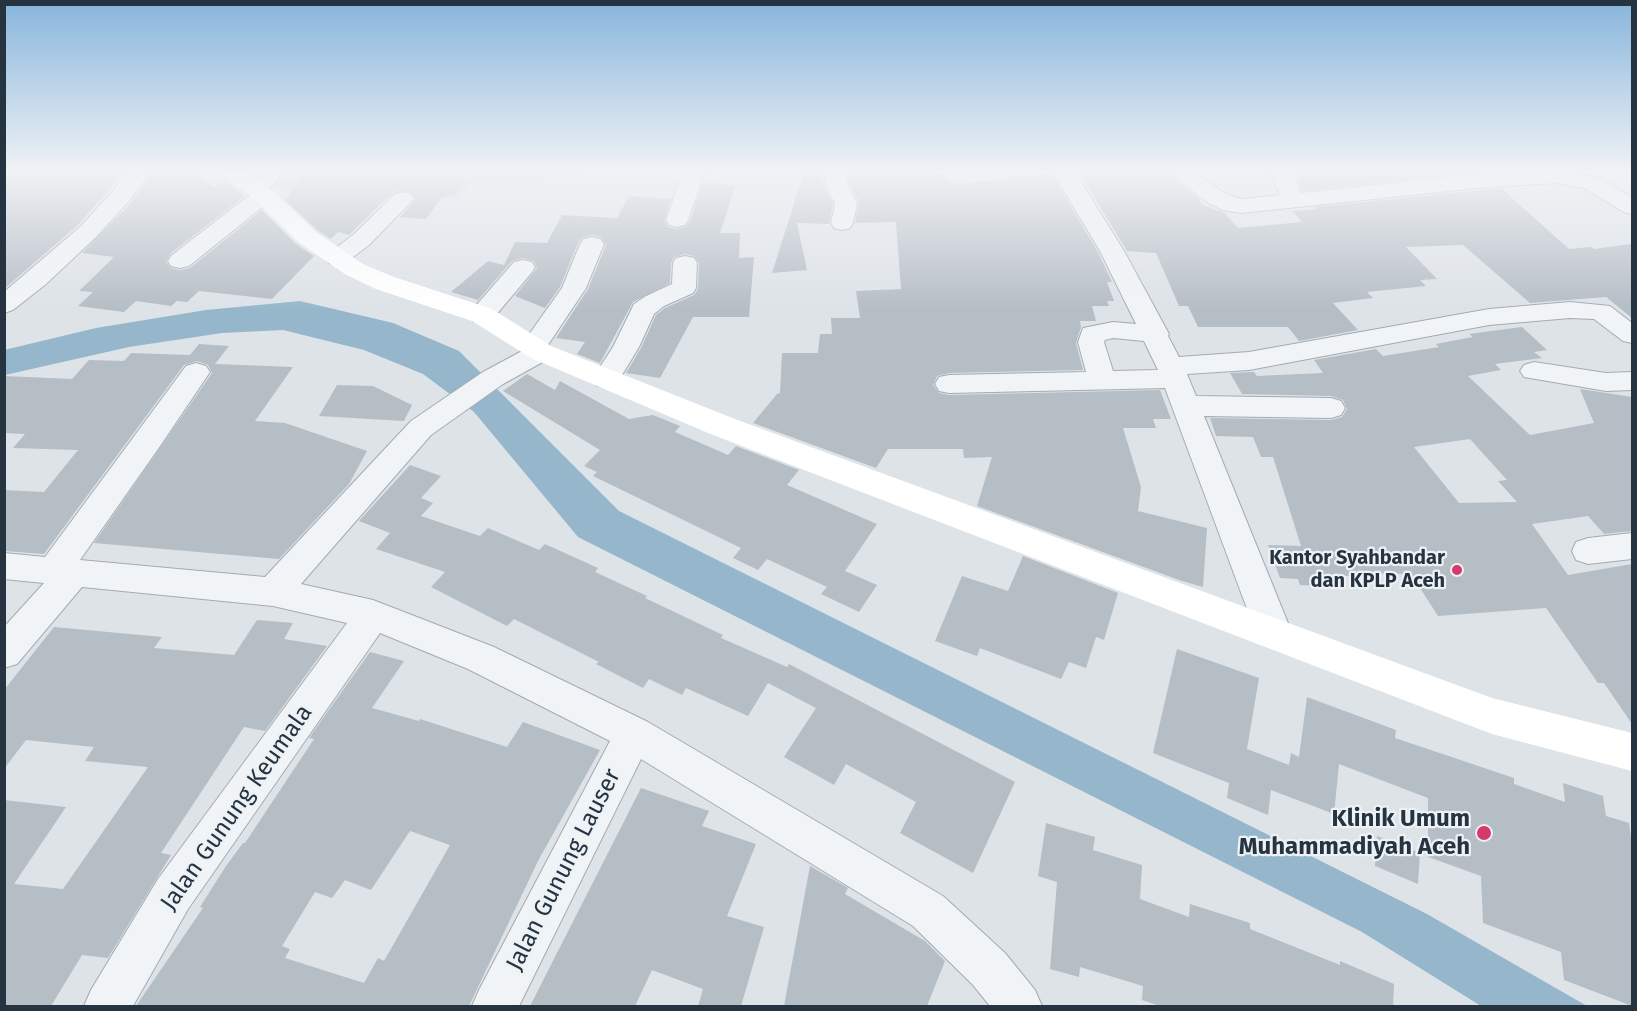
<!DOCTYPE html>
<style>
body{margin:0}
#map{position:relative;width:1637px;height:1011px;overflow:hidden;background:#dee3e8;font-family:"Fira Sans",sans-serif}
canvas{display:block}
.frame{position:absolute;inset:0;border:6px solid #263340;pointer-events:none}
</style>
<div id="map">
<canvas width="1637" height="1011"></canvas>
<div class="frame"></div>
</div>
<script>
const ctx = document.querySelector('canvas').getContext('2d');
ctx.lineJoin = 'round';
function fillPath(path, color) {
  ctx.fillStyle = color;
  ctx.fill(path, 'evenodd');
}
function shape(rows) {
  const path = new Path2D();
  for (const r of rows) {
    path.moveTo(r[0], r[1]);
    for (let i = 2; i < r.length; i += 2) path.lineTo(r[i], r[i + 1]);
  }
  return path;
}
function stroke(path, color, width, dash) {
  ctx.strokeStyle = color;
  ctx.lineWidth = width;
  ctx.lineCap = dash ? 'butt' : 'round';
  ctx.setLineDash(dash || []);
  ctx.stroke(path);
}
function label(font, color, halo, rows, align = 'center') {
  ctx.font = font + ' "Fira Sans",sans-serif';
  ctx.lineWidth = 4.5;
  ctx.setLineDash([]);
  ctx.textBaseline = 'middle';
  ctx.strokeStyle = halo;
  ctx.fillStyle = color;
  for (const [text, x, y, turn = 0] of rows) {
    ctx.save();
    ctx.translate(x, y);
    ctx.rotate((+turn || 0) * Math.PI / 180);
    ctx.textAlign = isNaN(turn) ? turn : align;
    if (halo) ctx.strokeText(text, 0, 0);
    ctx.fillText(text, 0, 0);
    ctx.restore();
  }
}
fillPath(shape([
 [284,169,583,169,582,174,549,174,541,183,470,183,456,199,293,194,272,185]
]), '#ccd3da');
fillPath(shape([
 [300,301,393,323,459,351,619,511,1427,914,1587,1006,1481,1006,1362,932,578,537,474,412,423,374,364,350,283,330,222,333,129,347,5,375,4,350,96,328,206,310]
]), '#96b7cb');
fillPath(shape([
 [12,169,127,169,78,225,4,289,4,176],
 [154,169,194,169,213,187,226,182,245,196,170,254,166,262,171,268,180,270,190,268,262,210,296,244,314,256,272,299,199,291,187,302,177,301,171,306,136,301,124,312,78,306,93,292,79,291,114,257,82,253,131,203],
 [308,169,355,169,348,180,431,180,437,169,468,169,454,196,443,196,426,219,400,217,416,199,412,192,402,190,393,192,349,235,338,232,331,239,317,230,285,200],
 [805,169,821,169,824,186,833,204,829,224,797,223,807,270,772,273],
 [847,169,932,169,933,174,941,174,942,178,949,178,950,183,1007,181,1005,177,1052,175,1098,252,1112,282,1107,282,1114,301,1107,301,1109,306,1092,306,1096,321,1080,321,1081,327,1076,343,1083,370,949,373,937,376,933,385,939,393,949,395,1160,390,1171,419,1153,419,1156,428,1123,428,1141,487,1138,511,1207,528,1203,587,1182,581,977,506,992,457,964,458,963,449,888,449,876,468,753,423,777,394,780,393,782,353,818,353,820,334,832,334,831,318,860,318,856,291,901,289,896,222,855,223,859,203,850,184],
 [1077,169,1121,169,1123,172,1163,170,1198,198,1203,205,1225,213,1238,228,1302,222,1292,211,1316,209,1315,207,1501,188,1569,249,1591,247,1594,249,1632,244,1632,318,1606,297,1530,303,1463,245,1406,247,1437,279,1420,280,1426,286,1367,292,1373,298,1333,303,1358,330,1299,341,1288,327,1198,327,1188,306,1179,306,1156,253,1127,251],
 [1293,169,1479,169,1482,171,1303,191],
 [703,183,736,185,720,233,740,233,739,258,754,257,749,317,693,317,660,378,626,373,641,348,656,315,665,308,694,295,698,289,699,263,694,256,685,254,674,257,671,263,670,283,633,302,600,363,577,354,585,342,556,338,588,289,606,245,601,237,593,235,583,237,578,243,560,287,545,308,515,296,537,268,534,261,523,258,512,261,478,300,451,292,488,261,504,265,515,242,547,243,562,215,617,218,629,196,671,199,664,221,668,227,676,229,686,227,690,221],
 [1522,327,1547,350,1534,352,1542,358,1495,364,1501,370,1468,376,1530,435,1594,423,1580,389,1632,397,1632,531,1604,534,1588,516,1532,524,1568,575,1632,564,1632,724,1604,683,1598,683,1546,608,1438,616,1411,574,1366,573,1367,576,1321,576,1324,586,1300,585,1298,579,1280,578,1268,545,1301,546,1273,457,1261,457,1253,437,1216,436,1210,418,1331,420,1342,417,1347,409,1343,400,1331,396,1242,394,1230,373,1254,372,1257,376,1323,373,1314,360,1376,349,1383,356,1439,347,1436,344,1473,337,1469,334],
 [1470,439,1507,480,1498,481,1517,502,1459,503,1414,447],
 [199,344,229,346,215,364,293,367,255,421,285,423,367,451,349,484,279,559,94,543,212,373,208,365,197,361,184,365,44,554,4,551,4,490,44,492,78,450,13,448,25,434,4,433,4,376,72,379,89,360,124,361,131,353,190,355],
 [527,374,555,390,560,381,629,419,653,415,680,426,675,432,728,455,736,446,799,470,787,485,877,524,845,571,877,585,859,612,821,594,827,587,767,559,758,570,733,558,741,548,593,476,597,472,584,466,600,450,503,391],
 [337,385,373,386,412,405,404,421,319,416],
 [410,465,441,476,421,498,433,503,421,516,480,536,488,528,539,550,545,544,598,568,595,572,647,596,645,598,723,635,721,638,787,667,789,664,1015,782,973,873,900,833,916,802,846,764,834,785,784,757,816,708,768,683,748,716,686,688,682,695,649,679,643,688,596,664,599,662,514,619,507,626,431,587,445,572,376,549,390,533,359,521],
 [1023,556,1118,593,1104,640,1096,637,1086,668,1069,662,1061,679,980,648,977,656,935,641,962,576,1008,591],
 [257,620,293,623,284,639,327,646,265,731,244,727,161,853,171,855,108,958,82,955,51,1006,4,1006,4,800,66,807,14,884,63,889,148,767,85,761,94,747,26,740,4,769,4,690,54,627,162,637,154,648,234,655],
 [1177,649,1259,678,1247,749,1289,765,1291,753,1299,757,1307,697,1396,730,1395,738,1514,778,1514,784,1565,802,1563,783,1603,796,1606,816,1629,823,1632,846,1632,1006,1564,980,1561,952,1483,923,1481,876,1428,857,1428,798,1339,764,1334,814,1271,790,1268,815,1227,798,1229,783,1153,753],
 [370,652,404,661,372,708,419,721,420,719,507,747,523,722,600,750,538,861,469,1006,136,1006,203,908,200,907,226,866,243,843,245,843,314,739,309,738],
 [410,831,450,845,384,961,378,958,364,983,285,958,290,949,282,946,315,892,332,898,345,880,371,890],
 [641,788,709,811,702,826,756,844,727,916,764,927,741,1006,698,1006,703,989,652,970,635,1006,530,1006],
 [1046,823,1095,837,1093,850,1142,865,1140,899,1189,917,1190,904,1250,923,1250,929,1340,965,1340,961,1394,984,1393,1006,1160,1006,1142,1000,1143,986,1080,967,1079,977,1050,969,1057,882,1038,876],
 [1377,836,1420,853,1418,884,1375,866],
 [810,866,848,888,845,894,925,941,945,961,927,1006,784,1006]
]), '#b5bdc5');
const street = shape([
 [130,169,152,169,129,201,96,237,46,284,13,310,4,313,4,292,80,227,113,191,130,169],
 [264,169,287,169,268,190,274,195,271,200,189,266,180,268,171,266,168,261,171,256,251,194,246,189,264,169],
 [684,169,706,169,688,220,685,225,677,227,669,225,666,220,684,169],
 [823,169,845,169,848,185,857,204,853,223,850,228,842,230,834,228,831,223,835,204,826,185,823,169],
 [1051,169,1073,169,1124,251,1169,334,1168,336,1179,357,1249,352,1489,309,1570,302,1610,306,1632,323,1632,343,1623,341,1594,319,1570,318,1489,325,1249,370,1187,374,1196,396,1331,398,1341,401,1345,408,1341,415,1331,418,1204,416,1292,633,1286,644,1274,648,1262,644,1256,633,1165,388,949,393,939,391,935,384,939,377,949,375,1086,372,1078,342,1083,328,1113,322,1136,324,1100,251,1051,169],
 [1113,338,1144,341,1158,370,1113,371,1104,342,1105,340,1113,338],
 [1165,169,1190,169,1224,193,1241,199,1280,195,1269,169,1291,169,1301,193,1487,173,1557,171,1601,179,1632,198,1632,214,1624,212,1586,189,1557,183,1487,187,1241,213,1223,210,1208,203,1165,169],
 [403,192,411,194,414,199,369,245,345,263,337,265,329,263,325,258,329,253,353,235,395,194,403,192],
 [592,237,600,239,604,244,586,288,548,345,554,352,550,358,503,384,431,435,301,584,373,600,494,647,648,722,943,896,1005,953,1035,990,1042,1006,990,1006,973,985,913,926,641,759,519,1006,472,1006,479,990,610,741,468,669,380,633,188,909,133,1006,84,1006,91,990,158,879,347,623,273,606,82,587,17,664,4,668,4,627,44,583,4,579,4,553,45,557,186,366,196,363,206,366,210,372,158,449,80,560,265,577,411,421,483,372,522,351,520,347,562,288,580,244,584,239,592,237],
 [685,256,694,258,697,263,696,288,693,293,664,306,654,314,639,347,616,385,606,388,596,385,592,379,613,347,634,304,646,296,672,284,673,263,676,258,685,256],
 [523,260,532,262,535,267,532,272,491,321,482,323,473,321,469,315,473,309,514,262,523,260],
 [1534,362,1606,373,1632,372,1632,390,1606,391,1524,377,1520,371,1524,365,1534,362],
 [1632,533,1632,559,1588,564,1576,560,1572,551,1576,542,1588,538,1632,533]
]);
stroke(street, '#a3abb2', 2);
fillPath(street, '#f1f4f6');
fillPath(shape([
 [216,169,242,169,265,184,316,232,363,264,394,277,492,309,551,346,735,419,1492,698,1632,733,1632,771,1492,734,713,435,531,358,472,321,376,289,345,274,298,242,249,194,219,174,216,169]
]), '#fff');
const sky = ctx.createLinearGradient(0, 0, 0, 310);
sky.addColorStop(0, '#87b5dc');
sky.addColorStop(0.55, '#f0f2f5');
sky.addColorStop(1, '#f0f2f500');
ctx.fillStyle = sky;
ctx.fillRect(0, 0, 1637, 310);
for (const [x, y, r, color] of [
 [1457,570,6,"#d53b68"],
 [1484,833,8,"#d53b68"]
]) {
  const dot = new Path2D();
  dot.arc(x, y, r, 0, 2 * Math.PI);
  ctx.fillStyle = color;
  ctx.fill(dot);
  stroke(dot, '#edf2f6', 2);
}
label('bold 20px', '#263340', '#edf2f6', [
 ["Kantor Syahbandar",1445,558],
 ["dan KPLP Aceh",1445,581]
], 'right');
label('24px', '#263340', '#edf2f6', [
 ["Jalan Gunung Keumala",237,808,-55],
 ["Jalan Gunung Lauser",564,870,-63]
]);
label('bold 24px', '#263340', '#edf2f6', [
 ["Klinik Umum",1470,819],
 ["Muhammadiyah Aceh",1470,847]
], 'right');
</script>
